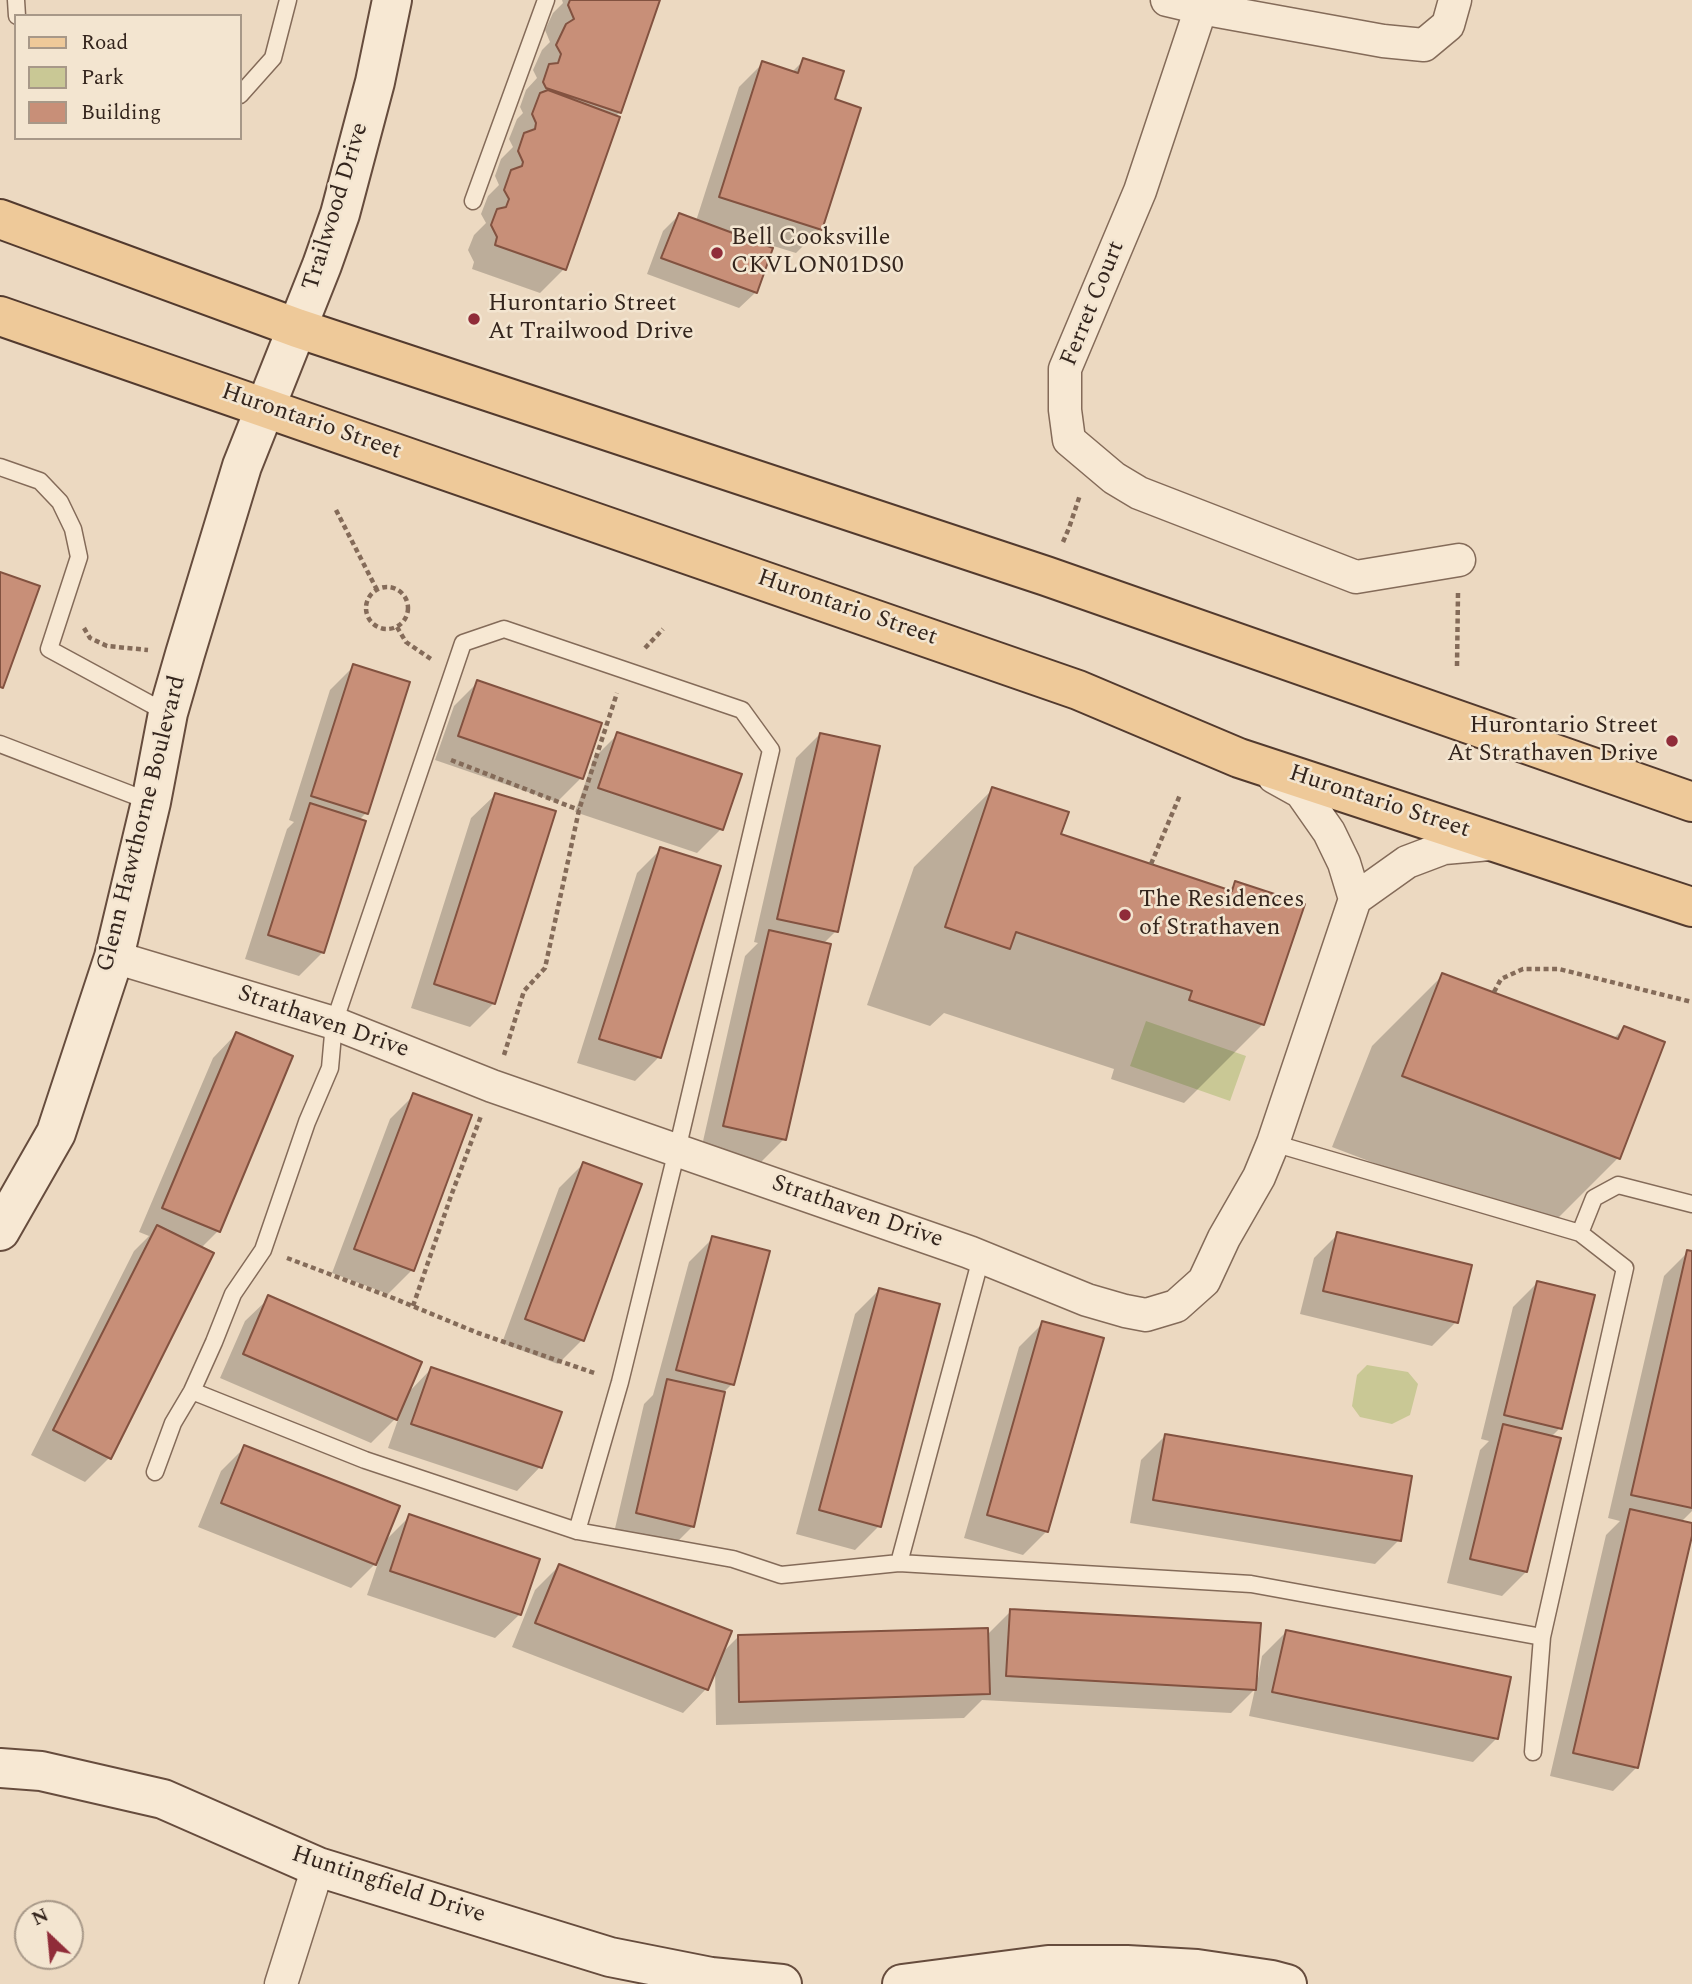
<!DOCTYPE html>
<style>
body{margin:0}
#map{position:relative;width:1692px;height:1984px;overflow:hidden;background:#ecd9c1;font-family:Spectral,serif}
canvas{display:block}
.legend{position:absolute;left:14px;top:14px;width:228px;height:126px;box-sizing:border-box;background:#f3e5d0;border:2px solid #a79888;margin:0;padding:9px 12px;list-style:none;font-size:21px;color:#34251d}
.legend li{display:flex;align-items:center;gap:14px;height:35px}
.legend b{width:35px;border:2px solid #a79888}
.north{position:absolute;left:14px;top:1900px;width:70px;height:70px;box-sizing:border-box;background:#f3e5d0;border:2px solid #a79888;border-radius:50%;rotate:334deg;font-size:19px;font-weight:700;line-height:28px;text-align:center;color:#34251d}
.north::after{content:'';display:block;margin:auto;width:24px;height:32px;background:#902c39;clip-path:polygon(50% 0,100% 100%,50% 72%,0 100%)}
</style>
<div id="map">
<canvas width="1692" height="1984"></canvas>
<ul class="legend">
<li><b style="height:9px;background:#eec999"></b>Road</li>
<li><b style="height:19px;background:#c9c895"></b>Park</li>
<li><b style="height:19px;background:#c88f78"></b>Building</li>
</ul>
<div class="north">N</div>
</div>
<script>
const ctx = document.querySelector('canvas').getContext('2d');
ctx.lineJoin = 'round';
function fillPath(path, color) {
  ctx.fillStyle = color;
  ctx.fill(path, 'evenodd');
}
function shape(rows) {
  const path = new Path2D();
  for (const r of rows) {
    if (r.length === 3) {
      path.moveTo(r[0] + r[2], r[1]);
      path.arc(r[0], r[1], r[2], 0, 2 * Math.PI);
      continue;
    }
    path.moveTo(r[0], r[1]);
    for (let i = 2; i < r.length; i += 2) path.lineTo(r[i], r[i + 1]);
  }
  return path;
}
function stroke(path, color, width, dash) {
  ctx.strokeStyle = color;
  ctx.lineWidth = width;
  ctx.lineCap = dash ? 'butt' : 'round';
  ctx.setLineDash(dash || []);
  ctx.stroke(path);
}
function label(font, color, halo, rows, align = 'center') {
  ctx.font = font + ' Spectral,serif';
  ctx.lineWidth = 5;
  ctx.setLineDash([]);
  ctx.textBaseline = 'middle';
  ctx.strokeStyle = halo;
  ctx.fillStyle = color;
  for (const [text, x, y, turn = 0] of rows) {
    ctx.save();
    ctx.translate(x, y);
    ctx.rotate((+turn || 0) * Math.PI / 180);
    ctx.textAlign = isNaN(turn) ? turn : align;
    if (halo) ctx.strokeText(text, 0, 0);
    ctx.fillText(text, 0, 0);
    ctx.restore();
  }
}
fillPath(shape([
 [1146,1021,1246,1056,1230,1101,1130,1066],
 [1367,1365,1408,1372,1418,1384,1410,1415,1392,1424,1360,1417,1352,1406,1357,1375]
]), '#c9c895');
fillPath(shape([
 [562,0,658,0,620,112,615,117,564,269,540,293,472,269,474,262,468,250,474,235,486,223,481,214,488,196,499,185,495,176,501,159,513,147,509,139,517,119,523,113,520,107,526,90,537,78,533,70,542,50,550,42,545,30,553,13,563,3],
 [804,60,833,100,820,229,796,253,754,240,753,243,771,249,755,293,739,308,647,274,663,231,679,215,696,221,739,87,763,63,792,72],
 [354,666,366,813,359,820,323,952,299,976,245,959,287,829,294,822,289,820,330,690],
 [478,682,581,778,557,802,435,760,454,706],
 [618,734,740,775,721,829,697,853,575,812,594,758],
 [820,734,836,931,823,944,784,1139,760,1163,701,1150,745,956,758,943,754,942,796,758],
 [993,789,1059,835,1227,892,1236,883,1263,1024,1184,1103,1111,1079,1114,1069,944,1013,930,1026,867,1005,914,867],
 [495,795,494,1003,470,1027,411,1008,471,818],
 [661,849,719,867,659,1057,635,1081,577,1063,637,873],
 [1443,975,1613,1039,1624,1028,1618,1158,1547,1229,1332,1147,1372,1046],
 [236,1034,218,1231,201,1248,212,1254,109,1458,85,1482,31,1455,134,1251,149,1236,139,1232,213,1058],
 [414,1095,412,1270,388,1294,332,1273,390,1119],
 [583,1164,582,1340,558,1364,502,1343,559,1188],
 [1338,1234,1456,1322,1432,1346,1300,1314,1314,1258],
 [713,1238,732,1384,723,1393,693,1526,669,1550,613,1537,644,1404,653,1395,689,1262],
 [1688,1252,1692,1253,1692,1511,1681,1522,1692,1525,1692,1529,1637,1767,1613,1791,1550,1776,1606,1535,1620,1521,1608,1518,1664,1276],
 [1537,1283,1560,1428,1551,1437,1526,1572,1502,1596,1447,1583,1480,1450,1489,1441,1481,1439,1513,1307],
 [879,1290,879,1526,855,1550,796,1534,855,1314],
 [269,1298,406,1395,431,1369,540,1467,517,1491,388,1448,400,1414,371,1443,220,1378,245,1321],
 [1043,1323,1047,1531,1023,1555,964,1538,1019,1347],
 [1165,1436,1399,1540,1375,1564,1130,1523,1141,1460],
 [245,1447,384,1542,410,1516,538,1560,519,1615,495,1638,367,1595,379,1560,351,1588,198,1527,221,1471],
 [559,1566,720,1655,738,1637,987,1635,1011,1611,1258,1678,1262,1656,1286,1632,1497,1738,1473,1762,1249,1716,1255,1689,1231,1713,982,1700,964,1718,716,1725,715,1669,706,1689,683,1713,512,1647,535,1590]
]), '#0003');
const building = shape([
 [570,0,660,0,621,113,546,88,543,82,549,64,558,63,561,54,556,45,566,24,574,19,568,5,570,0],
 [803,58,844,71,835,99,861,108,822,230,719,197,762,61,798,73,803,58],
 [548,90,620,117,566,270,495,245,497,237,491,225,497,209,506,207,509,199,504,190,511,170,522,166,523,162,518,151,524,133,535,129,536,123,532,114,540,93,548,90],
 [679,213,773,248,757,293,661,258,679,213],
 [0,572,40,586,3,688,0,687,0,572],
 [353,664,410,682,368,814,311,796,353,664],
 [477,680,602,723,583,779,458,736,477,680],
 [617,732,742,774,723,830,598,788,617,732],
 [820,733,880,746,838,932,777,919,820,733],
 [992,787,1069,812,1061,834,1232,891,1235,881,1305,904,1264,1025,1189,1000,1192,991,1016,932,1010,949,945,927,992,787],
 [495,793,556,811,495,1004,434,984,495,793],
 [310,803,366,821,324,953,268,935,310,803],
 [660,847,721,866,661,1058,599,1039,660,847],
 [769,930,831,944,786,1140,723,1126,769,930],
 [1442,973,1618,1039,1624,1026,1665,1042,1620,1159,1402,1076,1442,973],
 [236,1032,293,1056,220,1232,162,1208,236,1032],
 [413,1093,472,1115,414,1271,354,1249,413,1093],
 [583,1162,642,1184,584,1341,525,1319,583,1162],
 [157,1225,214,1253,111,1459,53,1430,157,1225],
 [1337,1232,1472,1265,1458,1323,1323,1291,1337,1232],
 [712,1236,770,1251,734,1385,676,1370,712,1236],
 [1687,1250,1692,1251,1692,1508,1631,1495,1687,1250],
 [1537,1281,1595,1295,1562,1429,1504,1415,1537,1281],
 [879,1288,940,1304,881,1527,819,1510,879,1288],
 [268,1295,422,1362,397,1420,243,1354,268,1295],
 [1042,1321,1104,1338,1048,1532,987,1515,1042,1321],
 [431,1367,562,1412,542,1468,411,1424,431,1367],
 [667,1379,725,1392,694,1527,636,1513,667,1379],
 [1503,1424,1561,1438,1527,1572,1470,1559,1503,1424],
 [1165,1434,1412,1476,1401,1541,1153,1500,1165,1434],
 [244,1445,400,1506,376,1565,221,1503,244,1445],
 [1630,1509,1692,1523,1692,1536,1638,1768,1573,1753,1630,1509],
 [409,1514,540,1559,521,1615,390,1571,409,1514],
 [559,1564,732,1631,708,1690,535,1623,559,1564],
 [1010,1609,1261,1623,1256,1690,1006,1676,1010,1609],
 [988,1628,990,1694,739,1702,738,1635,988,1628],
 [1286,1630,1511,1677,1498,1739,1272,1692,1286,1630]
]);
fillPath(building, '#c88f78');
stroke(building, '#825240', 2);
const lane = shape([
 [16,0,17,16],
 [240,95,273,58,288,0],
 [473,201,546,0],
 [0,467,40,481,60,502,73,529,79,557,49,649,167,713],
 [0,744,151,802],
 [1273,1143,1580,1233,1625,1268,1542,1637,1533,1752],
 [1580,1233,1594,1198,1618,1185,1692,1204],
 [192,1391,365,1460,577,1531,733,1559,781,1575,899,1563,1251,1584,1542,1637],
 [155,1472,173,1423,192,1391,214,1342,233,1294,263,1250,307,1122,330,1068,334,1023,463,643,504,629,742,710,771,750,677,1150,620,1382,577,1531],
 [899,1563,981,1258]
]);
const street = shape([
 [1167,0,1201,8,1383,41,1424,45,1448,25,1455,0],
 [1201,8,1140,191,1065,369,1065,410,1069,440,1114,478,1139,493,1356,577,1459,560],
 [1274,777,1301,792,1329,832,1344,863,1355,899],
 [114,957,334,1023,492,1086,969,1252,1087,1300,1125,1311,1146,1315,1176,1306,1204,1281,1224,1238,1259,1177,1273,1143,1355,899,1407,862,1444,848,1490,844],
 [281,1984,318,1867]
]);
const secondary = shape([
 [0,1231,56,1133,114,957,151,802,168,713,185,654,242,466,322,265,340,214,375,82,392,0],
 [0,1768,41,1771,163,1799,318,1867,610,1957,711,1977,782,1984],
 [902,1984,1048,1965,1127,1965,1197,1969,1272,1980,1287,1984]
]);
const primary = shape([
 [0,219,297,328,1046,576,1692,802],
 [0,316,1078,690,1239,758,1692,907]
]);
stroke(lane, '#846b59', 19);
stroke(street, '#846b59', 35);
stroke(secondary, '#664c3d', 42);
stroke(primary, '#523a2e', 42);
stroke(shape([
 [336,510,377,590],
 [1063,542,1069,528,1080,495],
 [387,608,21],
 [397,627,406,642,431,659],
 [84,628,90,638,107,646,148,650],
 [645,648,663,629],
 [1457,666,1458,593],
 [451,760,579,810],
 [1151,864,1180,795],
 [1494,992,1501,979,1523,969,1559,969,1692,1002],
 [504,1055,524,991,545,968,579,810,617,693],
 [287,1258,393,1298,478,1333,597,1374],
 [413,1306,451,1196,481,1116]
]), '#846b59', 4.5, [5, 3.5]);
stroke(lane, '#f7e8d3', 16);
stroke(street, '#f7e8d3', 32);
stroke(secondary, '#f7e8d3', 38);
stroke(primary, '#eec999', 38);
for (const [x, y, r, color] of [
 [717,253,7,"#902c39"],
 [474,319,7,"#902c39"],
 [1672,741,7,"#902c39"],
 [1125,915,7,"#902c39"]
]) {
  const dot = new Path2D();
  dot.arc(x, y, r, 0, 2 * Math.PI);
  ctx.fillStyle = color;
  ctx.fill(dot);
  stroke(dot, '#f3e5d0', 2.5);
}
label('24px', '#34251d', '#f3e5d0', [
 ["Trailwood Drive",337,207,-73],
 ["Ferret Court",1094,304,-68],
 ["Hurontario Street",311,423,19],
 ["Hurontario Street",847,609,19],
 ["Hurontario Street",1379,803,18],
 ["Glenn Hawthorne Boulevard",143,824,-76],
 ["Strathaven Drive",323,1023,19],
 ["Strathaven Drive",857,1213,19],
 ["Huntingfield Drive",388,1886,18]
]);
label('24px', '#34251d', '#f3e5d0', [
 ["Bell Cooksville",731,239],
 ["CKVLON01DS0",731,267],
 ["Hurontario Street",488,305],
 ["At Trailwood Drive",488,333],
 ["Hurontario Street",1658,727,"right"],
 ["At Strathaven Drive",1658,755,"right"],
 ["The Residences",1139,901],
 ["of Strathaven",1139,929]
], 'left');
</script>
